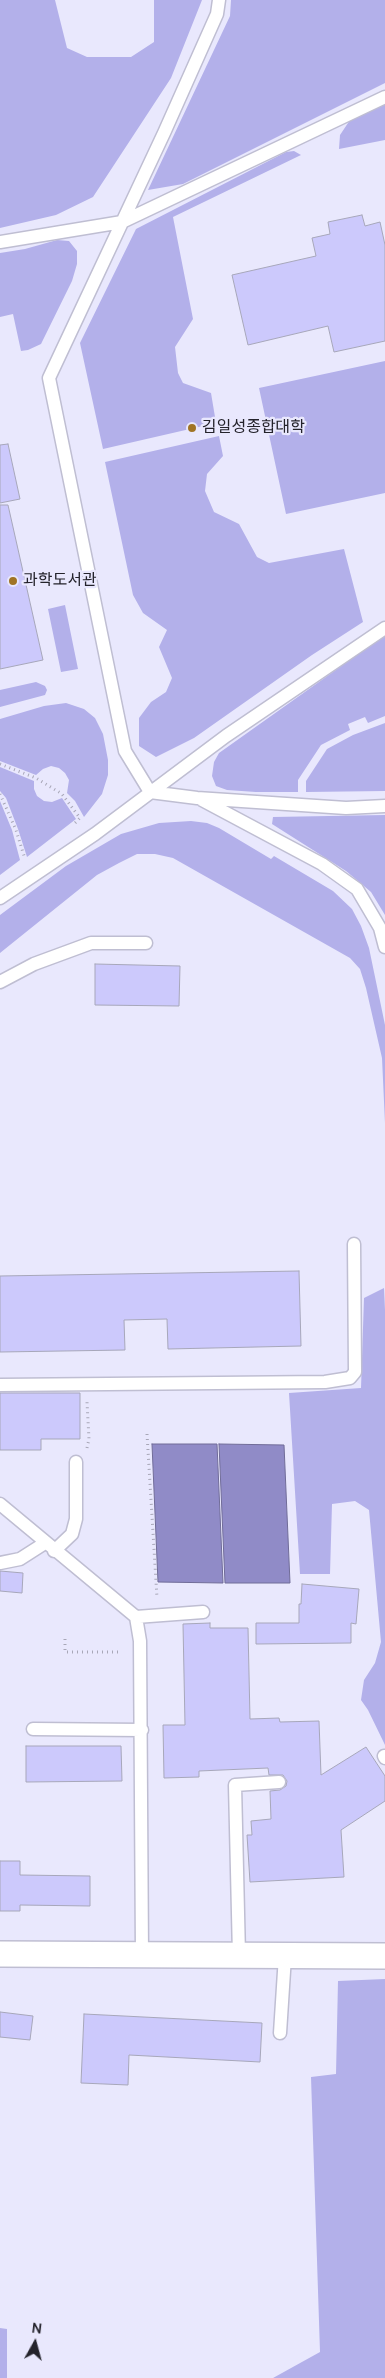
<!DOCTYPE html>
<meta charset="utf-8">
<style>
body{margin:0}
#map{position:relative;width:385px;height:2378px;overflow:hidden;background:#e9e8fd;font-family:Manrope,sans-serif}
canvas{display:block}
.north{position:absolute;left:10px;top:2318px;width:50px;height:50px;-webkit-text-stroke:4px #e9e8fd;paint-order:stroke;rotate:7deg;font-size:14px;font-weight:700;line-height:20px;text-align:center;color:#24232b}
.north::after{content:'';display:block;margin:auto;width:18px;height:22px;background:#24232b;clip-path:polygon(50% 0,100% 100%,50% 72%,0 100%)}
</style>
<div id="map">
<canvas width="385" height="2378"></canvas>
<div class="north">N</div>
</div>
<script>
const ctx = document.querySelector('canvas').getContext('2d');
ctx.lineJoin = 'round';
function fillPath(path, color) {
  ctx.fillStyle = color;
  ctx.fill(path, 'evenodd');
}
function shape(rows) {
  const path = new Path2D();
  for (const r of rows) {
    path.moveTo(r[0], r[1]);
    for (let i = 2; i < r.length; i += 2) path.lineTo(r[i], r[i + 1]);
  }
  return path;
}
function stroke(path, color, width, dash) {
  ctx.strokeStyle = color;
  ctx.lineWidth = width;
  ctx.lineCap = dash ? 'butt' : 'round';
  ctx.setLineDash(dash || []);
  ctx.stroke(path);
}
function label(font, color, halo, rows, align = 'center') {
  ctx.font = font + ' Manrope,"Noto Sans KR",sans-serif';
  ctx.lineWidth = 4.5;
  ctx.setLineDash([]);
  ctx.textBaseline = 'middle';
  ctx.strokeStyle = halo;
  ctx.fillStyle = color;
  for (const [text, x, y, turn = 0] of rows) {
    ctx.save();
    ctx.translate(x, y);
    ctx.rotate((+turn || 0) * Math.PI / 180);
    ctx.textAlign = isNaN(turn) ? turn : align;
    if (halo) ctx.strokeText(text, 0, 0);
    ctx.fillText(text, 0, 0);
    ctx.restore();
  }
}
fillPath(shape([
 [0,0,55,0,67,48,87,57,131,57,154,42,154,0,202,0,171,78,93,197,56,215,0,228],
 [231,0,385,0,385,83,183,184,148,190,230,16],
 [385,104,385,140,339,149,340,135,350,120],
 [294,151,301,155,173,217,193,319,175,347,178,373,183,383,211,393,216,423,103,449,80,343,136,229,286,152],
 [57,240,69,241,77,251,77,264,72,281,41,344,28,350,21,351,13,314,0,317,0,253,25,249],
 [385,361,385,493,286,514,259,388],
 [219,436,223,456,207,474,205,491,214,512,239,524,257,557,269,563,344,549,363,622,312,655,194,738,156,757,139,746,139,718,151,702,166,692,172,678,159,647,167,630,143,613,133,595,105,462],
 [65,605,78,669,61,672,48,609],
 [385,635,385,716,368,723,365,717,348,724,350,730,321,745,298,780,298,792,256,792,227,790,216,786,212,776,214,762,219,753],
 [36,682,45,686,47,690,45,695,0,707,0,690],
 [66,703,84,709,95,718,103,734,108,760,108,775,102,794,84,817,75,801,67,793,69,780,65,773,59,768,51,766,43,769,36,775,0,761,0,719,44,706],
 [385,723,385,791,306,792,306,781,327,749,353,735],
 [0,767,34,781,34,789,37,796,44,801,52,802,62,798,76,819,27,857,18,829,6,798,0,791],
 [0,801,12,830,20,860,0,875],
 [385,815,385,915,371,892,346,871,272,824,273,817],
 [191,821,207,823,219,828,271,859,274,856,333,891,352,909,361,926,369,948,385,1025,385,1123,382,1058,366,988,360,969,350,958,173,858,155,854,137,854,119,863,97,875,0,953,0,915,66,866,121,834,159,823],
 [384,1288,385,1310,385,1745,368,1710,361,1700,364,1680,375,1663,381,1642,369,1510,355,1501,332,1504,330,1574,300,1574,289,1393,361,1388,364,1298],
 [385,1979,385,2378,273,2378,320,2352,311,2077,336,2074,338,1981],
 [0,2328,7,2329,7,2378,0,2378]
]), '#b3b0ea');
const water = shape([
 [152,1444,217,1444,223,1583,158,1582,152,1444],
 [219,1444,284,1445,290,1583,225,1583,219,1444]
]);
fillPath(water, '#908bc7');
stroke(water, '#706c98', 1);
const building = shape([
 [362,215,365,226,380,222,385,245,385,341,334,352,328,326,248,345,232,275,316,256,312,238,330,234,328,222,362,215],
 [8,444,20,499,0,503,0,445,8,444],
 [0,505,8,505,43,660,0,669,0,505],
 [95,964,180,966,179,1006,95,1005,95,964],
 [299,1271,301,1346,168,1349,167,1319,124,1320,125,1350,0,1352,0,1276,299,1271],
 [0,1393,80,1393,80,1439,41,1439,41,1450,0,1450,0,1393],
 [0,1571,23,1573,22,1593,0,1591,0,1571],
 [302,1584,359,1589,356,1624,351,1623,351,1643,256,1644,256,1623,299,1623,299,1604,301,1604,302,1584],
 [210,1623,210,1628,248,1628,250,1719,279,1718,280,1722,319,1721,321,1775,366,1747,385,1776,385,1801,341,1830,344,1877,250,1882,247,1835,252,1835,251,1821,271,1819,270,1791,280,1790,286,1786,287,1781,283,1775,269,1775,268,1768,199,1771,199,1777,164,1778,163,1725,185,1725,183,1624,210,1623],
 [26,1746,121,1746,122,1781,26,1782,26,1746],
 [0,1861,20,1861,20,1875,90,1876,90,1906,20,1905,20,1911,0,1911,0,1861],
 [0,2012,33,2016,30,2040,0,2037,0,2012],
 [84,2014,262,2023,260,2062,129,2055,128,2085,81,2083,84,2014]
]);
fillPath(building, '#ccc9fc');
stroke(building, '#a7a7ba', 1);
const service = shape([
 [219,0,217,14,164,133,49,378,125,751,150,792,197,798,346,808,385,806],
 [0,242,122,222,385,97],
 [202,800,322,864,357,889,380,928,385,947],
 [0,898,95,834,226,736,385,628],
 [0,982,34,964,91,943,146,943],
 [0,1385,325,1382,350,1378,355,1372,354,1244],
 [0,1504,136,1617,140,1641,142,1956],
 [54,1551,72,1534,76,1519,76,1462],
 [0,1563,20,1559,45,1543],
 [136,1617,203,1612],
 [33,1729,142,1730],
 [384,1756,385,1758],
 [239,1956,235,1785,279,1782],
 [280,2033,285,1956]
]);
const minor = shape([
 [0,1954,385,1956]
]);
stroke(service, '#bfbed2', 15);
stroke(minor, '#bfbed2', 28);
stroke(shape([
 [0,764,36,778,62,794,80,818,73,825],
 [0,794,16,830,25,859],
 [147,1434,157,1598],
 [87,1448,89,1439,87,1402],
 [65,1639,65,1652,122,1652]
]), '#a8a7b7', 3, [1, 4]);
stroke(service, '#fff', 12);
stroke(minor, '#fff', 25);
for (const [x, y, r, color] of [
 [192,428,5,"#a07425"],
 [13,581,5,"#a07425"]
]) {
  const dot = new Path2D();
  dot.arc(x, y, r, 0, 2 * Math.PI);
  ctx.fillStyle = color;
  ctx.fill(dot);
  stroke(dot, '#e9e8fd', 2);
}
label('16px', '#24232b', '#e9e8fd', [
 ["김일성종합대학",202,428],
 ["과학도서관",23,581]
], 'left');
</script>
